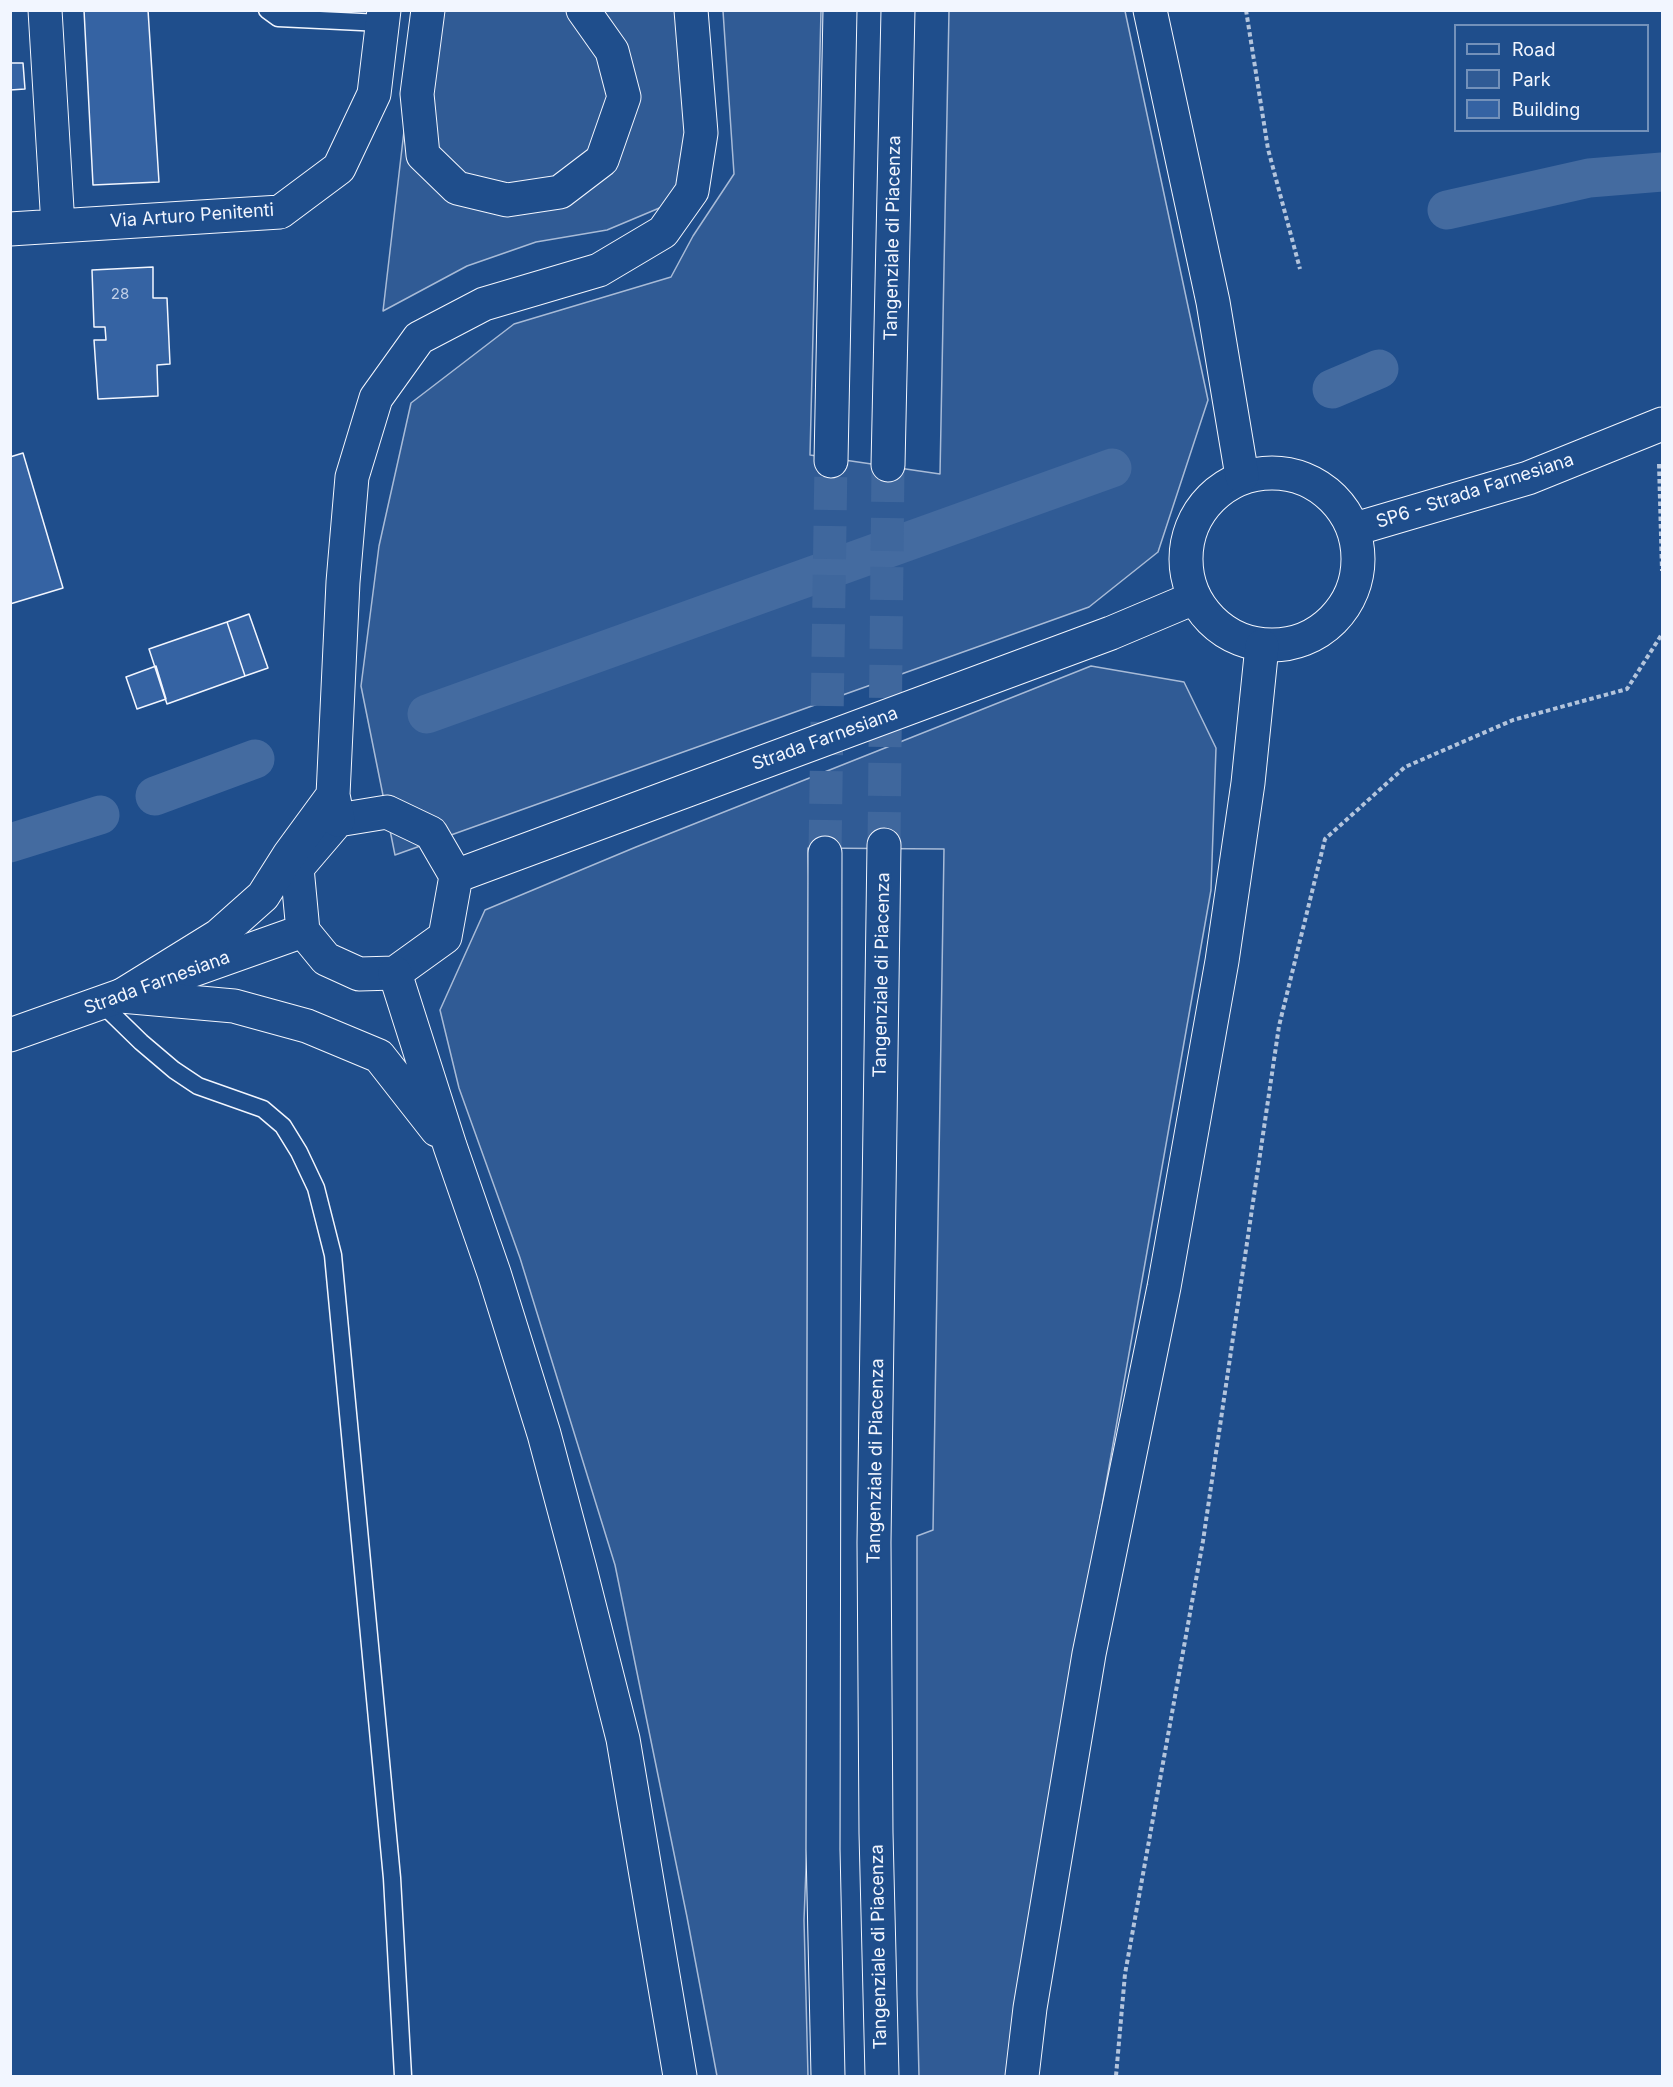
<!DOCTYPE html>
<style>
body{margin:0}
#map{position:relative;width:1673px;height:2087px;overflow:hidden;background:#1f4e8c;font-family:Inter,sans-serif}
canvas{display:block}
.frame{position:absolute;inset:0;border:12px solid #f2f6ff;pointer-events:none}
.legend{position:absolute;left:1454px;top:24px;width:195px;height:108px;box-sizing:border-box;background:#1f4e8c;border:2px solid #7391ba;margin:0;padding:8px 10px;list-style:none;font-size:18px;color:#f2f6ff}
.legend li{display:flex;align-items:center;gap:12px;height:30px}
.legend b{width:30px;border:2px solid #7391ba}
</style>
<div id="map">
<canvas width="1673" height="2087"></canvas>
<div class="frame"></div>
<ul class="legend">
<li><b style="height:8px;background:#1f4e8c"></b>Road</li>
<li><b style="height:16px;background:#305b95"></b>Park</li>
<li><b style="height:16px;background:#3563a3"></b>Building</li>
</ul>
</div>
<script>
const ctx = document.querySelector('canvas').getContext('2d');
ctx.lineJoin = 'round';
function fillPath(path, color) {
  ctx.fillStyle = color;
  ctx.fill(path, 'evenodd');
}
function shape(rows) {
  const path = new Path2D();
  for (const r of rows) {
    if (r.length === 3) {
      path.moveTo(r[0] + r[2], r[1]);
      path.arc(r[0], r[1], r[2], 0, 2 * Math.PI);
      continue;
    }
    path.moveTo(r[0], r[1]);
    for (let i = 2; i < r.length; i += 2) path.lineTo(r[i], r[i + 1]);
  }
  return path;
}
function stroke(path, color, width, dash) {
  ctx.strokeStyle = color;
  ctx.lineWidth = width;
  ctx.lineCap = dash ? 'butt' : 'round';
  ctx.setLineDash(dash || []);
  ctx.stroke(path);
}
function label(font, color, halo, rows, align = 'center') {
  ctx.font = font + ' Inter,sans-serif';
  ctx.lineWidth = 4.5;
  ctx.setLineDash([]);
  ctx.textBaseline = 'middle';
  ctx.strokeStyle = halo;
  ctx.fillStyle = color;
  for (const [text, x, y, turn = 0] of rows) {
    ctx.save();
    ctx.translate(x, y);
    ctx.rotate((+turn || 0) * Math.PI / 180);
    ctx.textAlign = isNaN(turn) ? turn : align;
    if (halo) ctx.strokeText(text, 0, 0);
    ctx.fillText(text, 0, 0);
    ctx.restore();
  }
}
const green = shape([
 [423,11,691,11,688,196,607,230,536,242,467,266,383,311,404,131,423,11],
 [723,11,821,11,810,455,940,474,949,11,1125,11,1208,400,1158,552,1089,607,395,855,361,686,379,546,411,403,514,324,671,277,693,236,734,174,723,11],
 [1091,666,1184,682,1216,748,1211,890,1031,1908,1006,2076,919,2076,917,1994,917,1536,933,1530,944,849,808,848,823,1423,804,1920,808,2076,717,2076,687,1917,615,1565,520,1258,459,1088,440,1010,485,910,636,847,1091,666]
]);
fillPath(green, '#305b95');
stroke(green, '#a8bbd7', 1.5);
stroke(shape([
 [1447,210,1589,178,1662,172],
 [1332,389,1379,369],
 [427,714,1112,468],
 [155,796,255,759],
 [10,843,100,815]
]), '#446ba0', 39);
const building = shape([
 [84,10,148,10,159,182,93,185,84,10],
 [10,63,23,63,25,89,10,90,10,63],
 [153,267,153,298,167,298,170,364,157,365,158,396,98,399,94,340,106,340,105,327,94,327,92,270,153,267],
 [23,453,63,588,10,604,10,457,23,453],
 [249,614,268,668,245,676,227,622,249,614],
 [227,622,245,676,167,704,149,649,227,622],
 [156,666,166,699,137,709,126,677,156,666]
]);
fillPath(building, '#3563a3');
stroke(building, '#f2f6ff', 1.5);
stroke(shape([
 [884,845,888,465],
 [825,853,831,461]
]), '#3f679d', 33, [33, 16]);
const lane = shape([
 [267,10,278,18,382,23],
 [101,1003,141,1042,174,1070,198,1086,263,1109,283,1126,299,1152,316,1188,333,1255,392,1878,403,2076]
]);
const street = shape([
 [45,10,58,226],
 [428,10,417,94,423,155,457,188,507,200,560,192,602,160,624,97,612,51,583,10],
 [10,229,280,212,339,168,374,94,384,10]
]);
const secondary = shape([
 [1272,559,86],
 [1355,529,1528,478,1662,424],
 [387,812,431,833,456,876,445,937,395,973,359,974,326,959,303,931,297,868,338,820,387,812],
 [456,876,1111,633,1194,598],
 [10,1035,303,931]
]);
const highway = shape([
 [1150,10,1213,302,1242,476],
 [831,461,840,10],
 [888,465,898,10],
 [338,820,333,795,343,582,352,477,376,398,419,338,484,304,599,270,663,232,692,191,701,133,691,10],
 [825,853,823,1849,828,2076],
 [395,973,450,1146,494,1273,544,1434,580,1569,623,1739,680,2076],
 [121,996,234,1006,307,1026,379,1056,437,1130],
 [121,996,218,936,263,896,289,855,333,795],
 [882,2076,876,1833,874,1542,884,845],
 [1022,2076,1030,2008,1089,1654,1164,1287,1222,961,1248,783,1262,646]
]);
stroke(lane, '#f2f6ff', 19);
stroke(street, '#f2f6ff', 35);
stroke(secondary, '#f2f6ff', 35);
stroke(highway, '#f2f6ff', 35);
stroke(shape([
 [1246,10,1268,149,1300,269],
 [1659,464,1662,571],
 [1116,2076,1125,1974,1203,1541,1279,1026,1325,839,1405,767,1513,720,1627,689,1662,634]
]), '#b3c4dc', 4, [4.5, 3]);
stroke(lane, '#1f4e8c', 16);
stroke(street, '#1f4e8c', 33);
stroke(secondary, '#1f4e8c', 33);
stroke(highway, '#1f4e8c', 33);
label('15px', '#c3d1e8', null, [
 ["28",120,294]
]);
label('18px', '#f2f6ff', '#1f4e8c', [
 ["Via Arturo Penitenti",192,216,-4],
 ["Tangenziale di Piacenza",893,238,-89],
 ["SP6 - Strada Farnesiana",1475,491,-18],
 ["Strada Farnesiana",825,739,-20],
 ["Tangenziale di Piacenza",882,975,-89],
 ["Strada Farnesiana",157,983,-20],
 ["Tangenziale di Piacenza",876,1461,-89],
 ["Tangenziale di Piacenza",879,1947,-91]
]);
</script>
